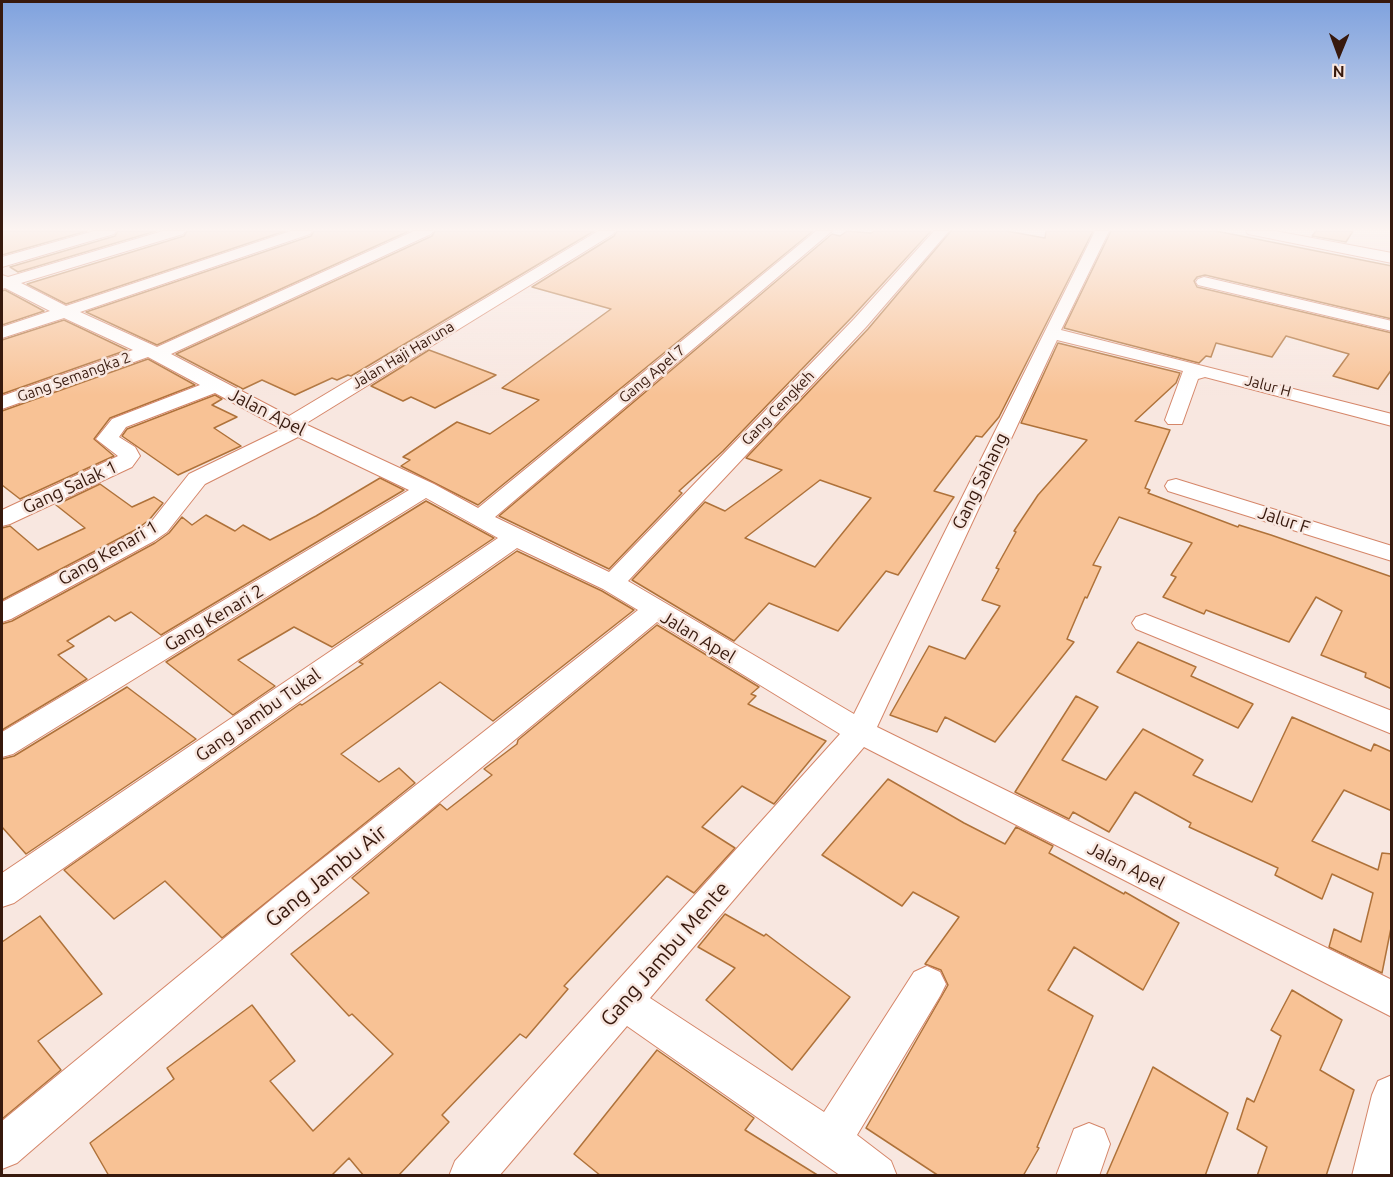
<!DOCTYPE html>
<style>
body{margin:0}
#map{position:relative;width:1393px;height:1177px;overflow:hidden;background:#f8e7e0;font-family:Ubuntu,sans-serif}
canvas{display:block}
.frame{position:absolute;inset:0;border:3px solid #37190d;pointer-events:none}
.north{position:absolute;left:1309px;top:24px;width:60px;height:60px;-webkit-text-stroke:4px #f8e7e0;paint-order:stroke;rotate:181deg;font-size:16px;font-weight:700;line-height:24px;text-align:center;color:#37190d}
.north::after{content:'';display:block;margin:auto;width:21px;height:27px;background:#37190d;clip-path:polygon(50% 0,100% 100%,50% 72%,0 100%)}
</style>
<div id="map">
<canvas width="1393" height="1177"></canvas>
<div class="frame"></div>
<div class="north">N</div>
</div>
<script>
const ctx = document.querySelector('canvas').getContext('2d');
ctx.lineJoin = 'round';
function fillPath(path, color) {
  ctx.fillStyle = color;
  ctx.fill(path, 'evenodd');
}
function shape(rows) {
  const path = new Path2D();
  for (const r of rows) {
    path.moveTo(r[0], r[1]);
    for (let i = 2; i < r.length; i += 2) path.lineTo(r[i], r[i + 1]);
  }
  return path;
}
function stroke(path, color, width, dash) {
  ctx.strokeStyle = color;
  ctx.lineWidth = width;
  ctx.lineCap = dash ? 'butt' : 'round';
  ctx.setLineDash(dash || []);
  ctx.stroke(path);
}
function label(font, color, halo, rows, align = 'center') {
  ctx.font = font + ' Ubuntu,sans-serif';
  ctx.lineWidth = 5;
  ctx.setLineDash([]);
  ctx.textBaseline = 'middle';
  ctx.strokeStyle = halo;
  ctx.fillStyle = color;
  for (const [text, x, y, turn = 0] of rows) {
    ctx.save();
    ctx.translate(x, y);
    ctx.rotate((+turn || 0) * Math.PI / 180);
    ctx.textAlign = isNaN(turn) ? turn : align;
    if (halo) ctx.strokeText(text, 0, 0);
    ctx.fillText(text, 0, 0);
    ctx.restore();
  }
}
const building = shape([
 [2,231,87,231,2,255,2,231],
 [118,231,156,231,18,272,10,267,115,236,118,231],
 [187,231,285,231,66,304,27,284,184,236,187,231],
 [314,231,409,231,157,345,86,312,311,236,314,231],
 [435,231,594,231,351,376,348,375,337,380,332,378,295,395,262,380,243,389,176,354,432,236,435,231],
 [617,231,813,231,478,505,401,466,410,460,403,457,457,422,490,434,539,400,502,388,611,309,532,287,614,236,617,231],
 [847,231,871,233,874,231,931,231,852,317,723,451,679,491,682,493,609,569,499,516,832,234,840,236,847,231],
 [951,231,1006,231,1045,238,1046,231,1093,231,999,417,982,437,976,436,934,491,954,497,898,575,886,571,838,631,769,603,734,641,632,580,705,502,725,511,782,470,746,458,868,329,951,231],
 [820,480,871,498,815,567,745,538,820,480],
 [1111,231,1216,231,1392,266,1392,319,1205,275,1197,277,1194,281,1197,287,1392,333,1392,369,1378,389,1333,376,1349,354,1286,336,1272,357,1216,343,1211,357,1206,356,1199,363,1064,328,1111,231],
 [1316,231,1353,231,1346,242,1312,236,1316,231],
 [5,290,44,311,2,325,2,291,5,290],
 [64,320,127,350,2,394,2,340,64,320],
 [1058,343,1180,373,1176,383,1135,421,1170,430,1145,488,1150,490,1148,493,1238,527,1239,525,1271,535,1392,577,1392,689,1365,677,1366,673,1321,655,1342,611,1316,597,1289,642,1206,610,1204,614,1163,597,1176,577,1171,575,1192,543,1119,517,1093,565,1101,567,1087,598,1085,597,1067,639,1074,642,995,742,945,717,937,732,890,715,929,646,965,659,1000,606,982,600,999,569,996,568,1016,532,1014,531,1038,495,1087,440,1021,423,1058,343],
 [429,350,496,375,435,408,411,397,403,401,371,386,429,350],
 [148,359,195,385,110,418,94,439,114,456,20,499,2,485,2,411,148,359],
 [215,395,222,399,212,405,237,417,214,428,241,446,178,475,122,436,127,429,215,395],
 [380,478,404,490,161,635,131,612,115,621,109,616,67,641,74,646,58,655,87,679,2,730,2,624,12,621,155,543,169,533,182,517,192,525,206,515,235,531,243,525,270,540,316,516,380,478],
 [100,484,132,507,154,497,163,503,149,520,137,529,2,600,2,528,10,526,38,550,85,528,56,505,100,484],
 [426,501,494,538,332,647,294,627,238,660,275,686,233,715,166,662,426,501],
 [517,551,602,591,634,610,493,721,440,682,341,754,379,782,399,768,415,783,222,938,165,881,114,919,64,870,300,704,302,705,363,664,359,662,517,551],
 [657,625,759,687,751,694,756,696,748,704,826,741,774,804,742,786,702,827,735,848,694,893,667,876,564,986,568,989,526,1038,520,1034,442,1115,449,1122,398,1176,364,1176,349,1158,331,1176,109,1176,90,1143,174,1079,167,1068,252,1005,295,1061,270,1081,313,1131,393,1054,352,1014,349,1016,291,954,369,893,352,878,440,804,447,810,492,775,484,769,517,744,518,740,657,625],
 [1138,642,1196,667,1191,676,1253,704,1238,728,1117,672,1138,642],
 [127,687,196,739,26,854,2,827,2,759,14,756,127,687],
 [1076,696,1098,707,1062,760,1106,780,1143,729,1203,760,1193,775,1252,802,1292,717,1371,751,1374,744,1392,752,1392,811,1344,790,1312,841,1378,870,1382,853,1392,854,1392,923,1382,973,1329,947,1334,929,1361,942,1373,893,1332,874,1322,899,1275,875,1278,868,1189,827,1191,823,1135,792,1109,832,1073,812,1069,819,1015,792,1076,696],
 [888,779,964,823,1005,844,1016,827,1053,846,1049,853,1124,894,1125,892,1179,923,1143,990,1074,947,1048,990,1093,1016,1037,1147,1039,1148,1023,1176,939,1176,866,1128,948,985,941,970,925,964,959,917,913,892,902,906,822,855,888,779],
 [725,914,764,936,766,934,850,997,792,1070,706,1000,735,968,698,947,725,914],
 [40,916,102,994,38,1041,61,1070,2,1119,2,942,40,916],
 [1292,990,1342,1020,1320,1070,1354,1090,1326,1176,1257,1176,1267,1147,1237,1129,1247,1098,1254,1102,1281,1036,1271,1030,1292,990],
 [657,1050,754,1118,745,1130,819,1176,601,1176,574,1154,657,1050],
 [1153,1067,1228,1113,1205,1176,1106,1176,1153,1067]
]);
fillPath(building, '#f8c295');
stroke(building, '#af723a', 1.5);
const minor = shape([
 [94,231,116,231,114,234,2,267,2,257,94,231],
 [163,231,185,231,183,234,21,283,66,306,291,231,312,231,310,234,80,312,157,347,414,231,433,231,431,234,171,354,289,416,598,231,615,231,613,234,305,424,434,484,478,508,816,231,832,231,495,517,609,572,854,319,934,231,949,231,866,327,628,581,854,714,1095,231,1109,231,1061,330,1392,414,1392,426,1205,377,1198,379,1182,424,1168,424,1165,420,1183,371,1057,340,877,727,1392,980,1392,1017,864,747,650,998,824,1112,914,972,927,966,940,972,946,984,940,996,857,1135,891,1161,897,1176,841,1176,627,1026,499,1176,449,1176,455,1161,840,734,657,622,307,912,17,1163,2,1169,2,1121,283,890,638,610,603,589,517,548,14,903,2,907,2,873,498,538,426,498,13,754,2,757,2,732,409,490,298,437,205,484,167,532,154,541,11,619,2,622,2,602,138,531,151,522,189,474,282,429,215,393,126,427,119,437,135,447,140,456,132,467,10,524,2,526,2,510,116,457,118,456,96,439,112,419,200,385,148,357,2,409,2,396,133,350,64,318,2,338,2,327,50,311,5,288,2,289,2,275,8,277,163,231],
 [1246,231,1275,231,1392,253,1392,263,1253,235,1248,234,1246,231],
 [1204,277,1392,321,1392,331,1198,285,1196,282,1198,279,1204,277],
 [1176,479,1392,546,1392,561,1168,491,1165,486,1168,481,1176,479],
 [1145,614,1392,711,1392,734,1136,629,1132,623,1136,617,1145,614],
 [1392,1075,1392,1176,1352,1176,1372,1095,1378,1081,1392,1075],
 [1089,1123,1104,1129,1110,1144,1099,1176,1056,1176,1074,1129,1089,1123]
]);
stroke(minor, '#d58669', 2);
fillPath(minor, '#fff');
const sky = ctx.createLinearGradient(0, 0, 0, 395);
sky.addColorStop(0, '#7fa2de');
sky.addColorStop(0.58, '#fcf4f1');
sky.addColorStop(1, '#fcf4f100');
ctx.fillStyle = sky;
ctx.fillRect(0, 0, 1393, 395);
label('15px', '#37190d', '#f8e7e0', [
 ["Jalan Haji Haruna",403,355,-31],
 ["Gang Apel 7",652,374,-40],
 ["Gang Semangka 2",74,377,-20],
 ["Jalur H",1268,386,15],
 ["Gang Cengkeh",778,408,-46]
]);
label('18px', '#37190d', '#f8e7e0', [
 ["Jalan Apel",267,412,27],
 ["Gang Sahang",980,481,-64],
 ["Gang Salak 1",70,487,-25],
 ["Jalur F",1284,520,18],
 ["Gang Kenari 1",108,553,-30],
 ["Gang Kenari 2",214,618,-31],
 ["Jalan Apel",698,637,31],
 ["Gang Jambu Tukal",258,715,-35],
 ["Jalan Apel",1126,866,27]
]);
label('21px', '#37190d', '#f8e7e0', [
 ["Gang Jambu Air",326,876,-39],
 ["Gang Jambu Mente",665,954,-49]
]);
</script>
